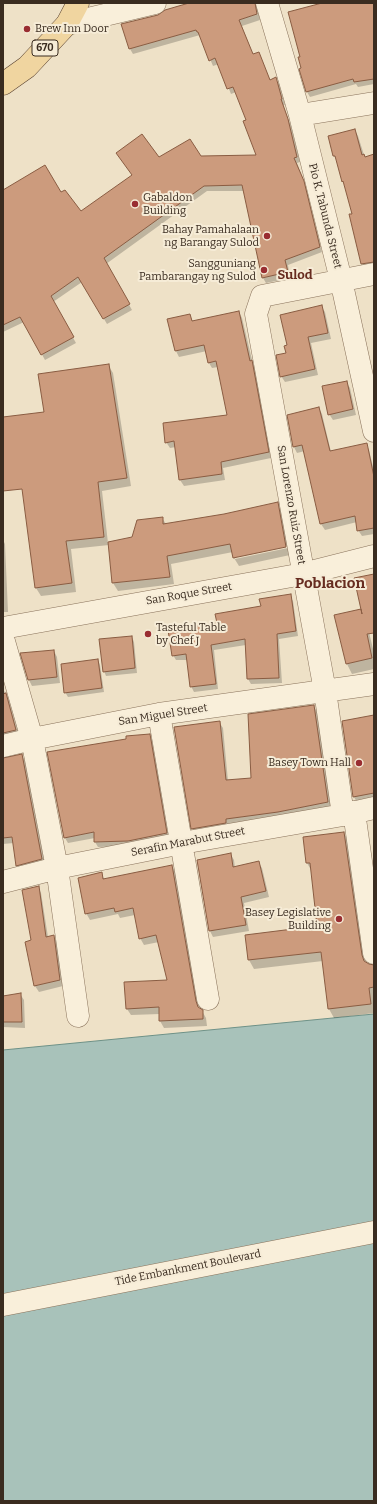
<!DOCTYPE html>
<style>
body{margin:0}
#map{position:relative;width:377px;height:1504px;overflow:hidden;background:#eee1c7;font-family:Bitter,serif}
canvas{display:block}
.frame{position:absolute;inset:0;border:4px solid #3a2c20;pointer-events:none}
</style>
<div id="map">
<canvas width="377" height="1504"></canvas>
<div class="frame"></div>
</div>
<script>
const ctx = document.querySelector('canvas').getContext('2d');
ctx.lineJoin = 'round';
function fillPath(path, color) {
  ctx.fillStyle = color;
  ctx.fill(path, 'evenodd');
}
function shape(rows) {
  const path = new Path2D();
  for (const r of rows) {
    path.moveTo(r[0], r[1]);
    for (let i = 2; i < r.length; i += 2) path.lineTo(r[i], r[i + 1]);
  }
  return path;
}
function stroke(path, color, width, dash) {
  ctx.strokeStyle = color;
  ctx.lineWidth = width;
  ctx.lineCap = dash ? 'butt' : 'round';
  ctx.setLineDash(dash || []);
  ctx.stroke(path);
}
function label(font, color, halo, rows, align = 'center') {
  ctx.font = font + ' Bitter,serif';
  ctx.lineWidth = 4;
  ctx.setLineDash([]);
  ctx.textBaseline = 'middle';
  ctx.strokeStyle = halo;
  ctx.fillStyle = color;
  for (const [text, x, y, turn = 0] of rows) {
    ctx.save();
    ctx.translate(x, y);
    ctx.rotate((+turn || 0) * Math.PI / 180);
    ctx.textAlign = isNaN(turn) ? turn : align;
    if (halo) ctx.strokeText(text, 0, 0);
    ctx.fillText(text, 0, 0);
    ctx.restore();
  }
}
const water = shape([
 [374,1014,374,1501,3,1501,3,1050,374,1014]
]);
fillPath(water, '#a8c2ba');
stroke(water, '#6e9187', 1);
fillPath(shape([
 [201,3,259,3,257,7,260,20,242,26,253,55,270,81,275,79,279,84,285,105,283,105,291,126,300,162,297,163,306,188,322,252,288,265,290,278,266,283,263,278,245,191,207,191,106,264,132,310,107,324,82,282,53,302,76,343,45,360,24,322,3,332,3,191,61,194,81,213,159,159,258,156,247,121,236,92,231,94,219,64,213,66,200,35,133,54,130,49,122,25,158,16],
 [326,3,374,3,374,84,358,87,356,84,310,97,307,92,301,69,302,69,301,57],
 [355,130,358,136,365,158,374,155,374,266,365,269,362,263,353,214,345,185,338,162,334,156],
 [321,306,325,312,331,339,311,343,318,375,285,382,281,376,287,354],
 [239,312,242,318,253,364,255,367,271,458,223,468,225,480,184,486,180,480,176,447,170,448,166,442,228,415,218,367,212,368,209,363,207,351,179,357,176,351,190,315,193,322],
 [108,365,113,373,131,486,102,491,108,543,133,538,162,518,166,524,224,515,277,504,282,512,288,546,235,557,235,559,288,548,290,555,239,566,234,558,233,552,171,564,174,584,118,591,113,583,109,545,71,549,76,592,41,596,36,588,45,413],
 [346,382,350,388,356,415,333,420,329,414],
 [319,408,322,414,331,452,366,444,369,450,374,471,374,534,362,536,358,530,357,522,325,530,321,524,305,451,297,453,294,447],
 [3,540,5,544,8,612,3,612],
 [290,596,293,601,298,636,279,639,282,683,251,684,248,679,246,645,214,650,218,689,194,692,191,686,188,660,176,660,173,655,218,624],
 [366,620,374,653,374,669,352,674,347,664],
 [132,637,134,642,137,673,106,676,104,671],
 [54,651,57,657,60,683,32,686,29,680],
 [98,660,100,665,104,692,68,697,65,692],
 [3,691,4,691,8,697,19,736,3,740],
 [314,706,317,712,331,808,196,834,192,828,219,722,223,728,228,781,252,779],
 [374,716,374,801,358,804,354,797],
 [149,735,152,740,169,839,131,846,98,847,95,842,95,838,68,843,65,838,127,740],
 [22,755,25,761,45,865,20,871,17,865,14,843,3,844,3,759],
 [344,833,349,842,366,964,371,973,374,997,374,1013,334,1018,329,1009,323,961,254,969,249,960,318,927,311,870,307,863],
 [231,855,234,860,235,868,258,862,262,868,269,897,244,903,249,931,213,937,210,931],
 [172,866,176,873,199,1009,202,1011,206,1018,207,1026,164,1028,160,1021,160,1014,131,1015,127,1009,168,981,159,942,144,945,140,938,135,915,120,918,118,914,90,920,86,913,101,874,105,880],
 [38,887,41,893,48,937,53,936,57,942,63,986,39,992,35,986,32,941],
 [20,994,24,1000,25,1028,3,1027,3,997]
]), '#0003');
const building = shape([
 [189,3,255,3,257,14,239,20,253,54,259,52,270,80,276,77,282,99,281,99,288,119,297,157,294,158,304,181,320,247,285,260,288,272,262,278,242,185,204,186,104,258,130,304,103,319,78,277,51,296,74,337,41,355,20,317,3,325,3,190,45,165,61,192,65,190,81,211,132,175,116,153,142,134,159,157,190,139,201,156,256,155,243,121,246,120,233,87,227,89,215,58,209,61,198,32,197,32,196,30,129,49,121,24,158,15,165,10,189,3],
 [322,3,374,3,374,79,354,82,353,79,306,92,299,69,301,68,298,57,300,57,288,12,322,3],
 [355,129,362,155,364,154,365,157,374,154,374,262,361,264,349,214,352,214,343,181,342,182,335,156,333,156,328,136,355,129],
 [322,305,328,333,308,337,315,369,280,377,276,355,286,353,284,346,287,345,280,315,322,305],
 [239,311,250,361,252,360,269,452,221,462,222,474,179,480,174,441,165,443,163,423,227,415,216,361,208,363,204,345,175,351,167,319,190,314,192,321,239,311],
 [109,364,127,478,98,482,104,537,66,541,72,583,35,588,22,489,3,491,3,417,44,412,38,374,109,364],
 [347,381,353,409,328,415,322,386,347,381],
 [319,407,330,451,367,443,374,477,374,528,357,531,355,516,320,524,302,445,293,447,287,415,319,407],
 [278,502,286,547,233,558,230,544,167,556,170,577,112,583,108,542,132,537,137,520,163,517,163,524,224,514,278,502],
 [374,574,374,633,367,634,372,658,346,664,334,615,361,609,362,614,354,578,374,574],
 [291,594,296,631,277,634,279,678,247,679,245,639,211,645,216,684,190,687,186,654,172,656,168,630,217,623,215,614,261,606,259,599,291,594],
 [132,636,135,668,103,672,99,639,132,636],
 [54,650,57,677,28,680,20,653,54,650],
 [98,659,102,688,64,693,61,664,98,659],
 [6,693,16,730,3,733,3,694,6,693],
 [314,705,328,802,278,812,226,819,226,823,191,829,174,727,220,721,226,780,251,778,248,714,314,705],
 [374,715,374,793,353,797,342,721,374,715],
 [150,734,167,833,128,841,94,842,94,832,64,838,47,752,126,739,126,736,150,734],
 [22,754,42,859,16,866,12,837,3,838,3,758,22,754],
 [344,832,362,955,364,961,369,964,374,965,374,987,369,988,371,1004,328,1009,321,952,248,960,245,935,317,926,310,863,306,863,303,837,344,832],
 [231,853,233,867,259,861,266,891,241,897,246,925,209,931,197,860,231,853],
 [172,865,196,1001,198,1007,203,1010,203,1019,159,1021,159,1007,126,1009,124,982,167,980,156,935,139,939,133,908,115,912,114,908,85,914,78,878,102,872,103,879,172,865],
 [39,886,46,937,54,935,60,980,34,986,25,942,31,940,22,890,39,886],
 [21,993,22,1022,3,1022,3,996,21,993]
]);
fillPath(building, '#cc9b7d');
stroke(building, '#895c42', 1);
const minor = shape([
 [267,3,300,115,341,280,374,431],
 [67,24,155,3],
 [300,115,374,103],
 [3,628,303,574,374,556],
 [3,638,32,739,57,868,78,1016],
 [159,714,208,999],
 [3,746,32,739,159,714,374,684],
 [354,812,374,953],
 [343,815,325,691,256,314,262,296,374,274],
 [3,882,57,868,182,843,343,815,374,808],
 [3,1305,374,1232]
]);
const major = shape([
 [3,84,27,67,67,24,78,3]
]);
stroke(minor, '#8a735c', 23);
stroke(major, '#584130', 23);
stroke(minor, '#f9efda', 22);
stroke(major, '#f0d5a0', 22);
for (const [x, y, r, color] of [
 [27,29,4,"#992d31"],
 [135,204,4,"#992d31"],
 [267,236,4,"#992d31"],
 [264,270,4,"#992d31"],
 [148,634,4,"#992d31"],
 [359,763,4,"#992d31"],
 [339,919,4,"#992d31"]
]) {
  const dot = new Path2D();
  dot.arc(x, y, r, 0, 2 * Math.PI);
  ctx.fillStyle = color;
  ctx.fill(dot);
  stroke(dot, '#f6ecd7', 1.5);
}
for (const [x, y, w] of [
 [45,48,26]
]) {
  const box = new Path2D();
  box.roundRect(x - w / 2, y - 8, w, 16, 3);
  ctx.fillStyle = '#f6ecd7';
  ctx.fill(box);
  stroke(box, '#3a2c20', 1);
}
label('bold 10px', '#3a2c20', null, [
 ["670",45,48]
]);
label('11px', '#3a2c20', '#f6ecd7', [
 ["Brew Inn Door",35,29,"left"],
 ["Gabaldon",143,198,"left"],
 ["Building",143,211,"left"],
 ["Bahay Pamahalaan",259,230],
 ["ng Barangay Sulod",259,243],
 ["Sangguniang",256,264],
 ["Pambarangay ng Sulod",256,277],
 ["Tasteful Table",156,628,"left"],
 ["by Chef J",156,641,"left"],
 ["Basey Town Hall",351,763],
 ["Basey Legislative",331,913],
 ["Building",331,926]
], 'right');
label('11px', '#3a2c20', '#f6ecd7', [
 ["Pio K. Tabunda Street",325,216,76],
 ["San Lorenzo Ruiz Street",291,505,80],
 ["San Roque Street",189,594,-10],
 ["San Miguel Street",163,715,-9],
 ["Serafin Marabut Street",188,842,-11],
 ["Tide Embankment Boulevard",188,1268,-11]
]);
label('bold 13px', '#672c20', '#f6ecd7', [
 ["Sulod",295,275]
]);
label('bold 15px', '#672c20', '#f6ecd7', [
 ["Poblacion",330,584]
]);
</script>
